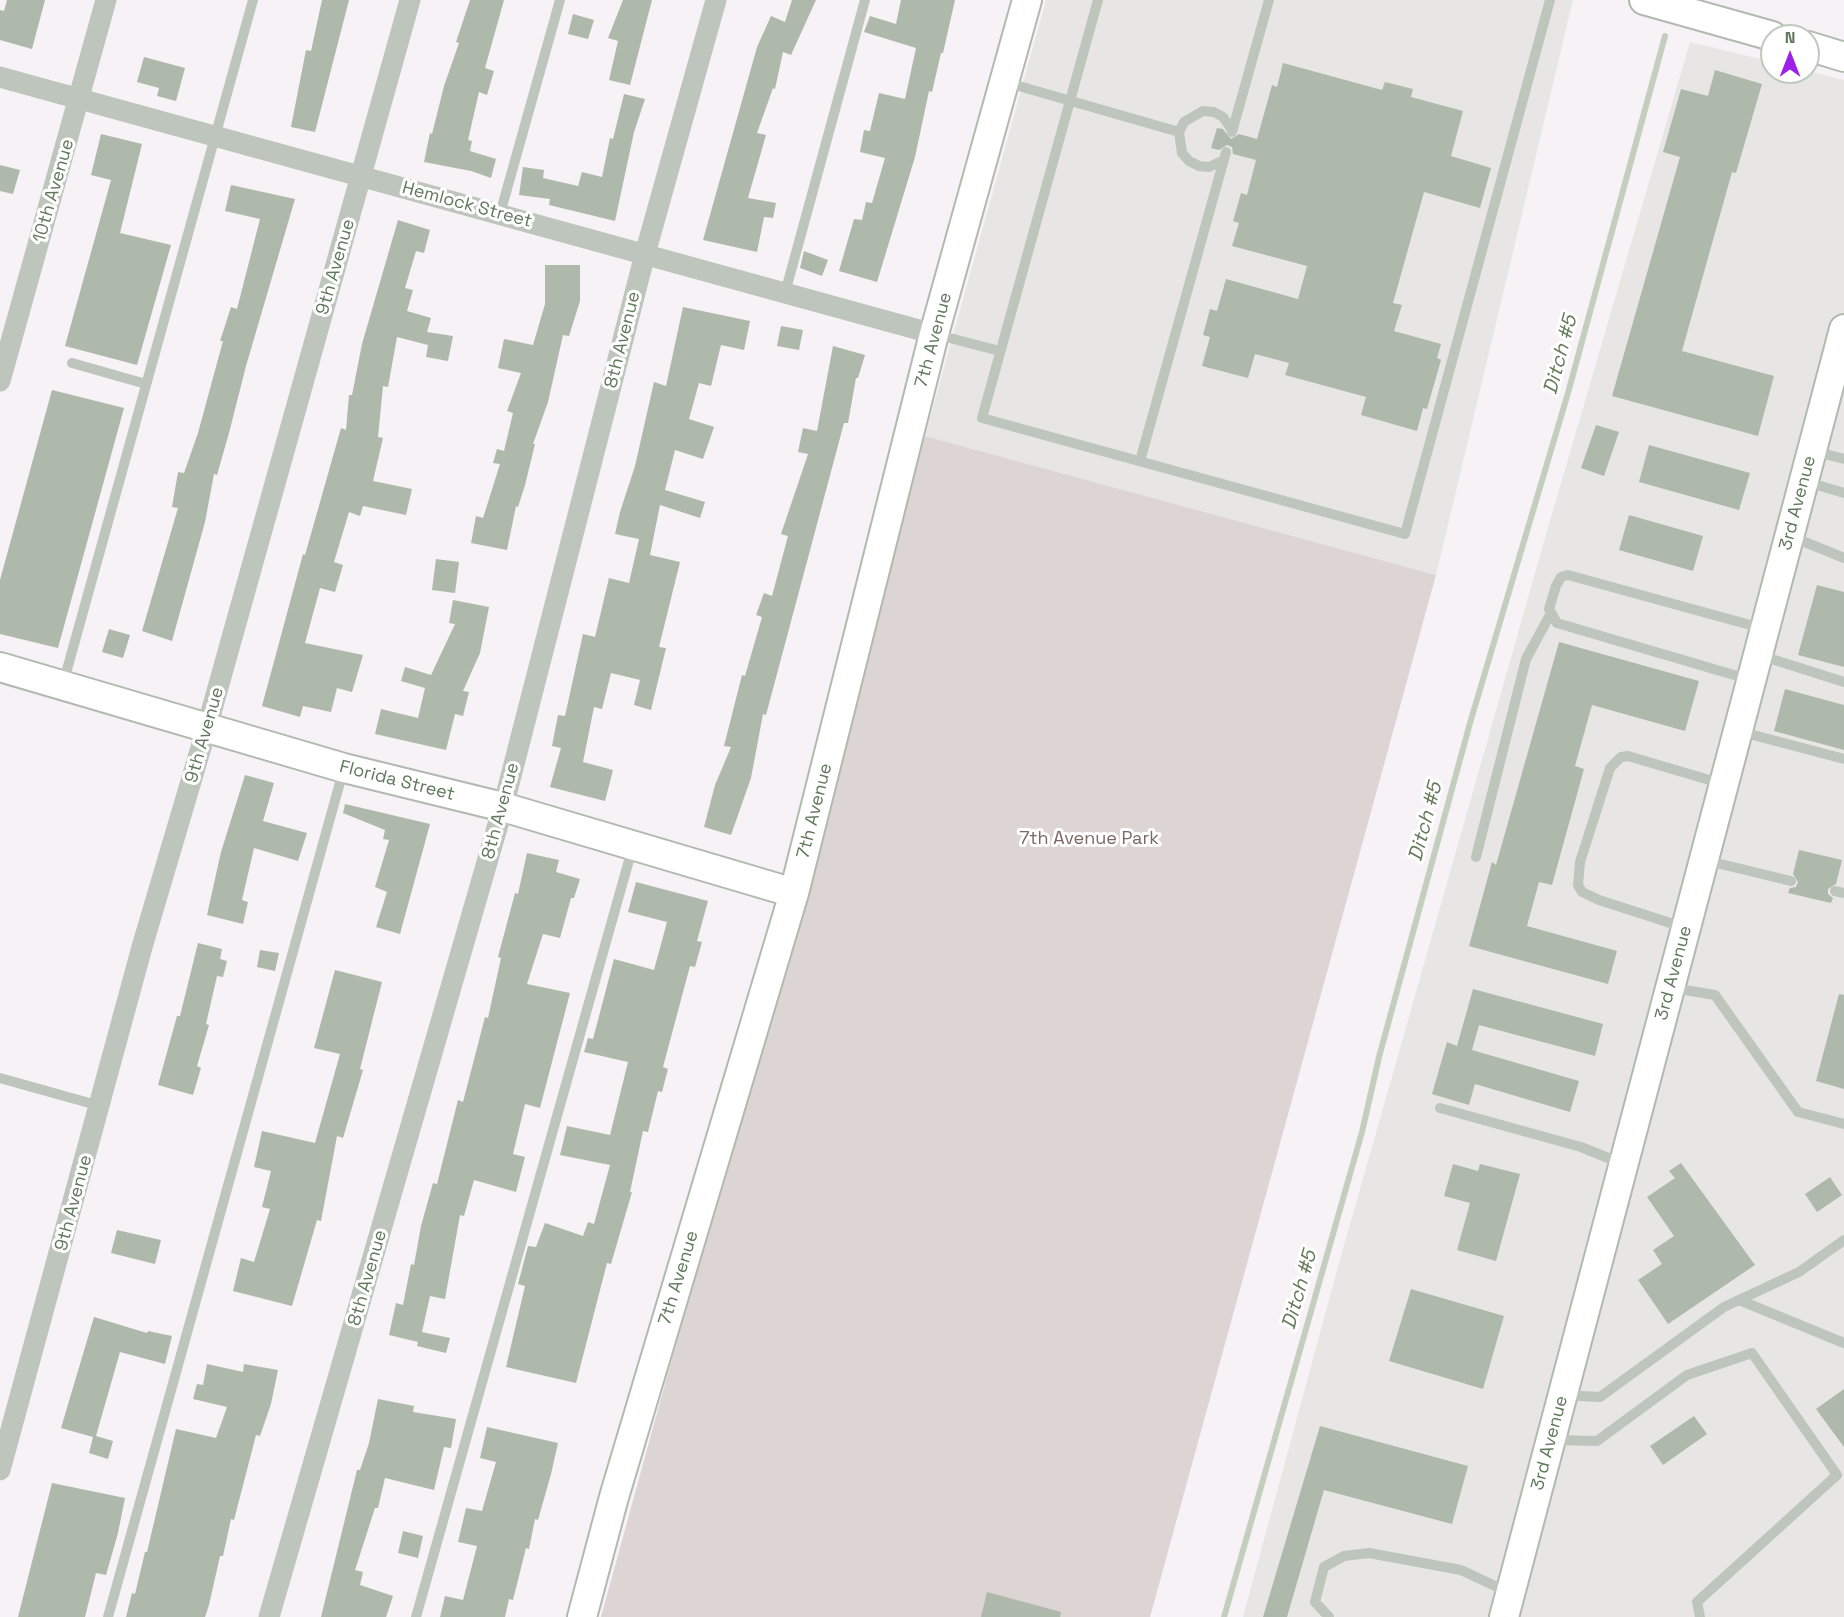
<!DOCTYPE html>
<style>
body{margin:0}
#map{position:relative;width:1844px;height:1617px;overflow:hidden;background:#f6f2f5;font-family:"Space Grotesk",sans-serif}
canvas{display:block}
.north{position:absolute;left:1760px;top:24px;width:60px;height:60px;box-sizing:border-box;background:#fff;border:2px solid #bfc9be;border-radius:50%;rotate:0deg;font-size:16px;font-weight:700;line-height:24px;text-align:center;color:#60785c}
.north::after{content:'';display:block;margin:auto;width:21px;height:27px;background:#9d20e8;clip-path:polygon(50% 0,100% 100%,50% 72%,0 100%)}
</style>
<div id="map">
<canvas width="1844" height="1617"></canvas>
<div class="north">N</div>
</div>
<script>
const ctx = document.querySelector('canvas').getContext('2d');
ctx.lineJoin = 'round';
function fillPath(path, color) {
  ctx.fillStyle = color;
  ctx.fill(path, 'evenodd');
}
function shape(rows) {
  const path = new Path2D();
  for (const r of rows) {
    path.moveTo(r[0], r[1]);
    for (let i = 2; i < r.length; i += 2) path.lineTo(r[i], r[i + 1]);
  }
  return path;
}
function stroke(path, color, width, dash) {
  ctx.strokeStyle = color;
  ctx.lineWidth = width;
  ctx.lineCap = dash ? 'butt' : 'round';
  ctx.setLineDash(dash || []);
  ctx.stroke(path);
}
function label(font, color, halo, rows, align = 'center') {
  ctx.font = font + ' "Space Grotesk",sans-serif';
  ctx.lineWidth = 6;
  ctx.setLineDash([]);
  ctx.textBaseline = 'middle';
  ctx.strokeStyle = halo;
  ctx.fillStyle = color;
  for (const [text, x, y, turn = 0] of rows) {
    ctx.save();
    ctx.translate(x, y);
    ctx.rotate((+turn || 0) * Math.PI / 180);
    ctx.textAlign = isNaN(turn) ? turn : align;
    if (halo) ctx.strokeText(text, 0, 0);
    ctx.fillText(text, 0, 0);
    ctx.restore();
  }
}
fillPath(shape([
 [1046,0,1573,0,1436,575,925,436],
 [1690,42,1772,62,1772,72,1808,71,1844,80,1844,1617,1243,1617,1339,1263,1547,531]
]), '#e7e6e5');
fillPath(shape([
 [925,436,1436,575,1150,1617,601,1617]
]), '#ddd4d4');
stroke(shape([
 [1224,1617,1362,1132,1379,1057,1470,723,1568,393,1665,36]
]), '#c4cebe', 6);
fillPath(shape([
 [7,0,45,0,32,49,0,40,0,10,4,11],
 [322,0,349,0,315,132,291,127,306,50,311,51],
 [470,0,504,0,485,68,494,71,487,95,479,92,468,140,472,141,470,151,496,159,491,178,471,171,424,162,430,133,432,134,444,86,459,43,456,42],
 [623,0,652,0,630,85,609,80,618,41,608,38],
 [792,0,816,0,791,55,783,52,775,89,773,88,757,133,766,135,748,198,776,203,773,218,764,217,757,252,703,240,757,47,771,16,785,22],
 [901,0,955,0,943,53,941,53,932,92,929,91,915,157,877,282,839,271,854,219,862,220,866,202,872,203,885,158,860,152,864,130,870,131,879,93,905,99,916,48,864,32,870,16,896,24],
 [573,14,594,20,588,39,568,34],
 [144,57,185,68,176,101,157,96,159,88,137,82],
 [1283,63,1382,90,1385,82,1413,89,1411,97,1463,111,1451,156,1491,168,1480,208,1424,192,1393,303,1402,305,1394,331,1441,344,1437,358,1441,360,1427,409,1423,408,1417,431,1361,415,1366,397,1285,375,1289,363,1255,354,1248,378,1202,366,1210,337,1203,335,1210,309,1217,311,1226,279,1298,299,1307,266,1232,246,1239,223,1233,221,1241,193,1247,195,1256,160,1233,154,1232,147,1227,145,1219,150,1211,148,1217,128,1223,129,1231,139,1239,134,1257,139,1272,85,1277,87],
 [1715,70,1762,84,1736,173,1732,172,1682,351,1774,376,1758,436,1612,396,1680,157,1663,152,1681,89,1708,96],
 [624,94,645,99,634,132,615,221,549,205,550,199,519,195,523,167,544,170,543,178,578,186,582,172,602,177,610,138,613,139],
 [101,134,142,144,120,233,171,245,137,365,65,346,111,180,91,175],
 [0,165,20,170,13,194,0,191],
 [231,185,295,199,246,366,229,433,217,475,214,474,205,522,172,641,142,631,178,508,172,507,178,472,184,473,198,433,223,341,220,341,231,307,237,309,260,219,225,211],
 [398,220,430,230,424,253,416,251,405,288,413,290,407,311,431,318,427,332,453,336,448,361,426,357,428,345,397,337,388,387,383,386,378,437,383,438,373,481,412,489,406,515,363,506,360,516,349,512,334,562,343,565,335,592,320,588,305,643,363,655,352,692,337,688,331,712,303,706,300,717,262,706,303,554,305,555,341,428,346,430,349,395,352,395,362,344],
 [804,251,828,260,822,276,800,268],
 [545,265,580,265,580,301,569,336,563,335,548,402,533,444,535,444,525,485,518,507,516,506,507,550,471,543,476,516,483,518,500,464,493,463,497,449,504,451,513,413,507,411,521,373,498,368,504,339,533,345,545,304],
 [683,307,750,321,744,350,721,345,711,386,699,383,689,419,714,427,703,459,675,450,665,490,705,502,700,518,660,505,650,555,680,562,659,647,666,648,651,710,634,705,640,680,611,673,602,709,594,707,583,762,613,770,605,801,550,787,561,748,552,746,558,715,565,716,583,634,595,637,609,578,629,583,639,539,615,534,620,512,635,466,654,382,666,386],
 [781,326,803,330,799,350,777,346],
 [833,346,865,355,858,378,856,378,848,423,844,423,766,715,763,714,751,778,731,835,704,827,715,785,731,747,724,746,742,675,745,676,762,617,756,615,764,593,772,596,788,536,781,534,808,454,798,452,803,428,817,431],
 [52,390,124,408,58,648,0,634,0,580],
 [1596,425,1619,432,1604,476,1581,468],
 [1649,445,1750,473,1739,510,1639,482],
 [1629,515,1703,536,1693,571,1619,550],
 [436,559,459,562,455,593,432,590],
 [1817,585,1844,592,1844,667,1798,655],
 [453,600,489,607,480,653,463,691,469,692,463,716,455,714,446,750,375,734,381,709,418,718,425,688,401,681,405,667,431,675,455,624,449,623],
 [109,629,130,635,123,658,102,652],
 [1559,642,1699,681,1685,731,1592,705,1575,766,1584,769,1552,885,1539,882,1527,926,1617,951,1608,984,1469,946,1492,862,1496,865],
 [1785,689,1844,705,1844,750,1774,731],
 [245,775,274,783,263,821,307,833,298,861,254,848,242,900,248,902,243,924,207,915,221,852],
 [345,804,430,824,400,934,376,927,387,892,375,887,389,840,383,839,385,830,343,813],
 [1799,850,1842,860,1836,884,1828,889,1828,894,1833,898,1831,903,1788,893,1790,888,1796,887,1798,882,1793,874],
 [527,853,559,860,556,872,580,879,574,898,571,898,560,938,543,934,527,984,570,993,540,1108,525,1104,513,1154,525,1157,516,1192,474,1180,464,1216,460,1215,445,1299,430,1296,422,1332,450,1338,446,1353,417,1346,418,1342,389,1335,396,1303,403,1305,411,1264,414,1265,421,1226,433,1183,437,1184,458,1100,463,1102,485,1017,488,1018,501,958,498,957,515,893,518,894],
 [636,882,708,901,697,941,702,942,695,967,690,966,663,1067,668,1069,662,1092,658,1091,648,1132,643,1131,630,1192,632,1192,611,1264,607,1263,576,1383,506,1367,525,1286,518,1284,528,1246,536,1247,545,1223,583,1236,588,1222,594,1224,610,1165,560,1155,567,1126,610,1135,628,1062,584,1052,588,1038,593,1039,614,959,654,970,667,922,628,912],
 [198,943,222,949,220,959,227,961,223,977,217,976,206,1024,209,1025,197,1066,201,1068,193,1095,158,1085,177,1016,180,1016],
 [260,950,279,953,275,971,257,967],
 [335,970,382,982,360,1069,363,1070,343,1138,337,1136,321,1221,317,1220,292,1306,233,1291,241,1258,254,1262,270,1209,262,1207,271,1171,254,1167,262,1131,315,1143,340,1054,314,1048],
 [1473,989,1603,1024,1595,1056,1479,1025,1472,1050,1579,1081,1570,1112,1475,1084,1469,1105,1432,1094,1447,1042,1457,1046],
 [1839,994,1844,995,1844,1089,1816,1081],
 [1681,1163,1755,1265,1668,1324,1638,1280,1662,1264,1653,1250,1674,1236,1647,1197,1675,1178,1669,1171],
 [1453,1164,1478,1171,1480,1164,1520,1174,1496,1261,1457,1250,1470,1203,1444,1196],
 [1830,1177,1842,1195,1817,1212,1805,1194],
 [117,1230,161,1240,155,1264,111,1253],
 [1411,1289,1504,1316,1483,1389,1389,1361],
 [94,1317,147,1333,148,1331,172,1336,165,1364,120,1352,96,1436,113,1441,108,1459,89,1453,93,1437,61,1428],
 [207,1364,243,1372,244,1364,278,1370,271,1404,260,1436,256,1435,234,1520,231,1519,223,1556,220,1556,209,1605,205,1617,126,1617,132,1593,135,1594,145,1552,147,1552,176,1429,216,1438,227,1407,193,1399,197,1384,203,1385],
 [1844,1389,1844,1447,1816,1409],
 [378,1399,414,1406,413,1412,456,1419,451,1448,444,1447,434,1490,385,1478,378,1508,375,1508,355,1570,363,1572,360,1585,393,1596,386,1617,321,1617,357,1470,360,1470,369,1443],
 [1694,1416,1707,1434,1663,1465,1650,1446],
 [1320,1426,1468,1466,1452,1524,1324,1490,1287,1617,1263,1617],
 [487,1427,558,1443,551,1474,538,1520,535,1519,529,1549,526,1548,513,1600,509,1599,505,1617,440,1617,445,1596,463,1600,477,1546,458,1542,466,1508,482,1511,496,1462,480,1458],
 [52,1483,125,1498,118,1533,106,1575,96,1573,85,1617,18,1617],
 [403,1531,423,1536,418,1558,398,1553],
 [987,1592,1061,1612,1060,1617,981,1617]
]), '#aeb9ab');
const secondary = shape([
 [1644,0,1772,36],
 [1808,46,1844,57],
 [0,667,344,768,503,807,794,893],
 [582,1617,614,1497,794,893,934,334,1027,0],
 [1504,1617,1844,329]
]);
stroke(secondary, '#b0baae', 32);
stroke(shape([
 [1098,0,982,418,1405,534,1550,0],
 [1005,82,1179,132],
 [1232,132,1269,0],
 [1224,160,1209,167,1199,166,1189,161,1182,153,1179,132,1184,122,1203,111,1214,112,1223,117,1232,130],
 [500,214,560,0],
 [785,293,865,0],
 [934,334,1000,351],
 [72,363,146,384],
 [1813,451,1844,459],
 [1140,461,1226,152],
 [1804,481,1844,493],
 [1790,536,1844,558],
 [1759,655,1844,682],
 [1751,680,1557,623,1549,609,1556,586,1561,577,1568,575,1765,629],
 [63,684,253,0],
 [1738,731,1844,759],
 [1476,857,1526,659,1551,613],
 [1704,860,1791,881],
 [1835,891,1844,893],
 [1686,928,1599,900,1582,892,1578,885,1580,862,1610,768,1621,757,1628,756,1723,784],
 [1673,988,1715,995,1798,1112,1844,1124],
 [0,1078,100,1106],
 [1440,1108,1581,1147,1623,1164],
 [1739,1300,1844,1343],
 [1563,1395,1600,1397,1724,1307,1799,1272,1844,1240],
 [1551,1440,1597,1441,1687,1375,1752,1353,1837,1475,1697,1602,1700,1617],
 [108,1617,344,768],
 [416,1617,633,846],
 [1329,1617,1315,1602,1324,1567,1344,1556,1369,1553,1461,1570,1510,1593]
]), '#bdc5bc', 10);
stroke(shape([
 [0,77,934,334],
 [0,381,106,0],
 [0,1470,142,947,207,727,410,0],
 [269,1617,503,807,645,254,716,0]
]), '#bdc5bc', 21);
stroke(secondary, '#fff', 28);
label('18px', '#60785c', '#fff', [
 ["10th Avenue",54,191,-74],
 ["Hemlock Street",467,205,15],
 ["9th Avenue",336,267,-74],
 ["8th Avenue",623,340,-76],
 ["7th Avenue",934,340,-75],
 ["3rd Avenue",1798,503,-75],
 ["9th Avenue",205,735,-74],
 ["Florida Street",397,781,14],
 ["8th Avenue",501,811,-75],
 ["7th Avenue",815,811,-76],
 ["3rd Avenue",1674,973,-75],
 ["9th Avenue",74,1203,-75],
 ["8th Avenue",368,1278,-74],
 ["7th Avenue",679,1278,-73],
 ["3rd Avenue",1550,1443,-75]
]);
label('18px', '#7b6863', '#fff', [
 ["7th Avenue Park",1089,839]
]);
label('italic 20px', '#657a5a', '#fff', [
 ["Ditch #5",1561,355,-75],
 ["Ditch #5",1426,822,-75],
 ["Ditch #5",1300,1290,-74]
]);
</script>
